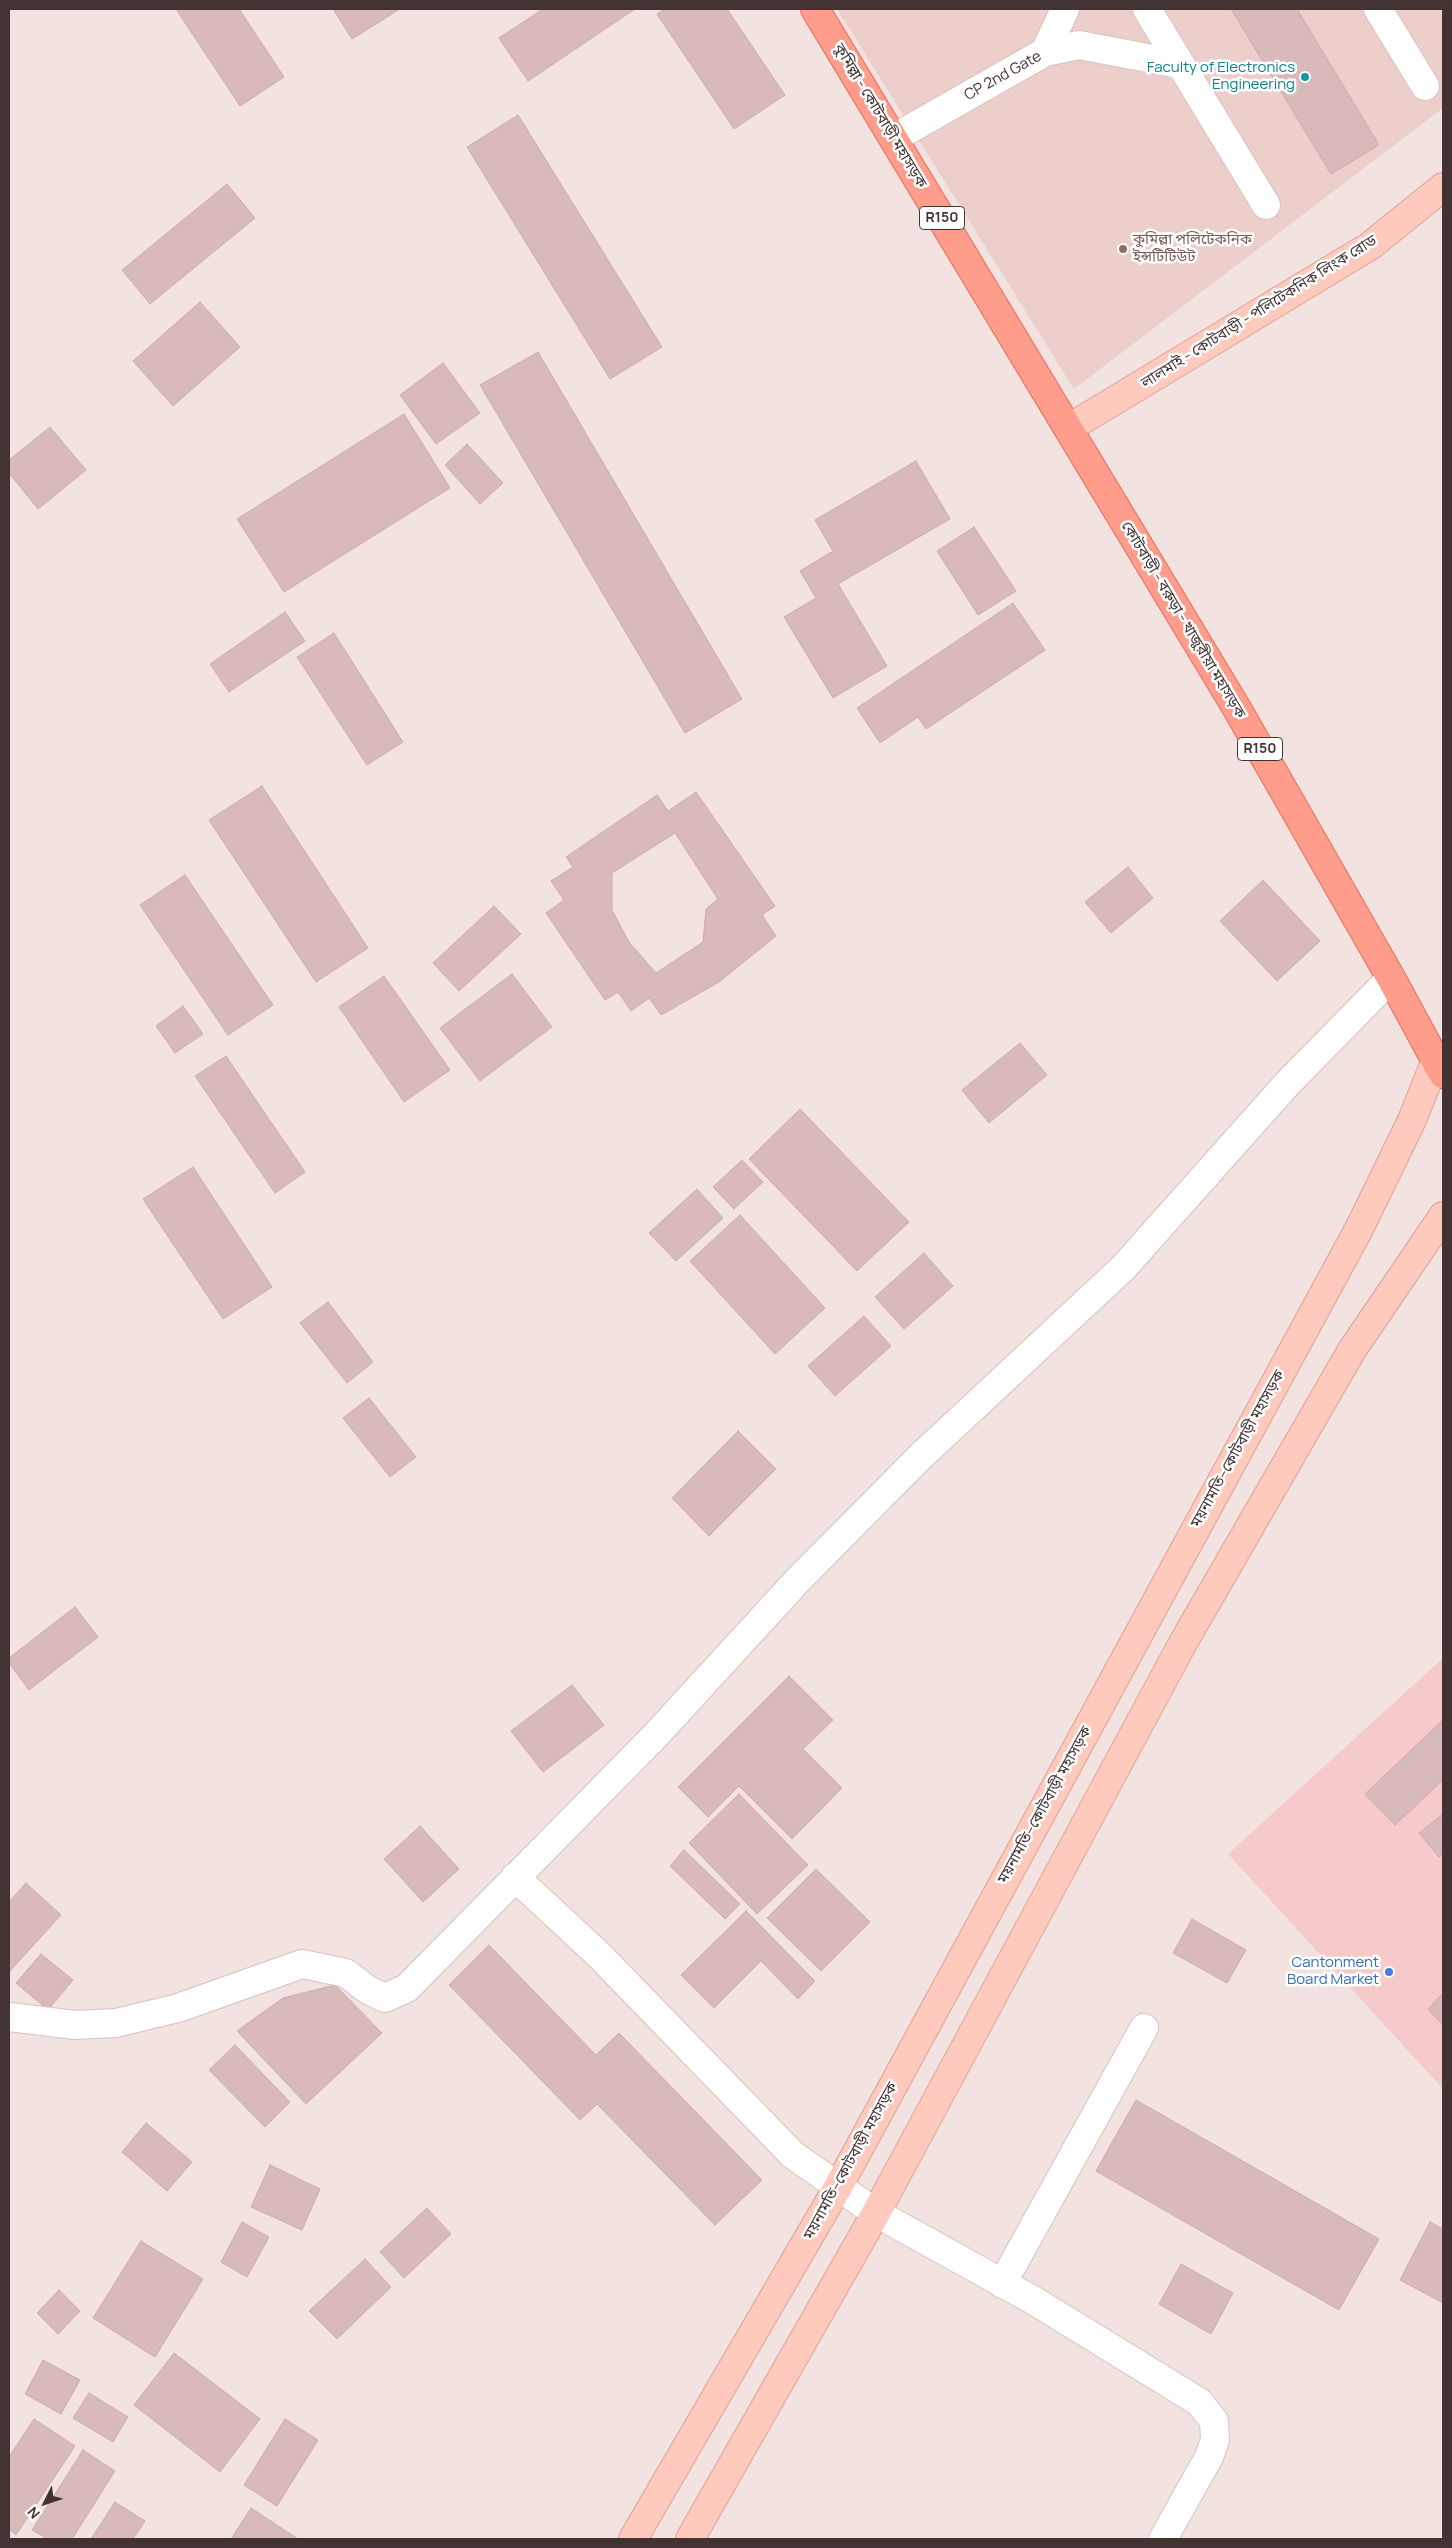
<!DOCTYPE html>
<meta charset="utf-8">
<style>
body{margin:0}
#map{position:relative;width:1452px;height:2548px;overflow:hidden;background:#f2e3e1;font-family:Manrope,sans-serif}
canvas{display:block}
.frame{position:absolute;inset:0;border:10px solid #433232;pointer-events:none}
.north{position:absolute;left:20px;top:2478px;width:50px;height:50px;-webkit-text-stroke:4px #fff;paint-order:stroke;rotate:229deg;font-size:14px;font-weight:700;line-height:20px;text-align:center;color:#433232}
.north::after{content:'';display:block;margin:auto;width:18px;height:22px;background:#433232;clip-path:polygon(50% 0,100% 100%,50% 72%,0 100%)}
</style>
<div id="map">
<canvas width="1452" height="2548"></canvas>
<div class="frame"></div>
<div class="north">N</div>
</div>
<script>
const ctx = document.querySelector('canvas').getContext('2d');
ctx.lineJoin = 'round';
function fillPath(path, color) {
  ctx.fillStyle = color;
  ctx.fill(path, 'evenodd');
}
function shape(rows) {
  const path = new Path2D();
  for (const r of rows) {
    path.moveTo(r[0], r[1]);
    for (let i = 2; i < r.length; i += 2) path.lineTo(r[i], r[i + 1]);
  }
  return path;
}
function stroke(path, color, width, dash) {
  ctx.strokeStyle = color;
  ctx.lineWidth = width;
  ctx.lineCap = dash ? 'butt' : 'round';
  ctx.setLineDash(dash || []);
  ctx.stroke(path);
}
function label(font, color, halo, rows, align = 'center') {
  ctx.font = font + ' Manrope,"Noto Sans Bengali",sans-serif';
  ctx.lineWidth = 5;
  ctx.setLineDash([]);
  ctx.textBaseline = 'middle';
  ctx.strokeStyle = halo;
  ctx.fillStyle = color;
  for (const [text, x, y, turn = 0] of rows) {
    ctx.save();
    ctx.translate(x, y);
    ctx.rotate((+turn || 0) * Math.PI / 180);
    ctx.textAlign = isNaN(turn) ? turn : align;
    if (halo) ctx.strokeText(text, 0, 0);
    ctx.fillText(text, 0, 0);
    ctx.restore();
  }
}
fillPath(shape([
 [1443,1658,1443,2089,1228,1854]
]), '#f6caca');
fillPath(shape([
 [837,9,1443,9,1443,108,1074,389]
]), '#eccfca');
const building = shape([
 [176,9,239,9,284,77,240,106,176,9],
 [333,9,400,9,352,39,333,9],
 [543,9,635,9,528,81,499,38,543,9],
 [665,9,727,9,785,95,734,129,657,14,665,9],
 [1231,9,1297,9,1379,145,1331,174,1231,9],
 [518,115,662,347,610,379,467,147,518,115],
 [227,184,255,218,150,304,122,270,227,184],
 [200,302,240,347,173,406,133,361,200,302],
 [538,352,742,699,685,733,480,385,538,352],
 [443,363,480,413,436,444,400,395,443,363],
 [404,414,450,488,284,592,237,519,404,414],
 [50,427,86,470,38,509,9,473,9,460,50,427],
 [467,444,503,483,480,504,445,465,467,444],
 [916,461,950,519,838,584,887,666,833,698,784,617,816,598,800,571,833,551,815,520,916,461],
 [974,527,1016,591,978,615,937,551,974,527],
 [1013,603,1045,650,926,729,918,717,880,743,857,708,1013,603],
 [285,612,305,641,229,692,210,664,285,612],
 [334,633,403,742,367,765,297,657,334,633],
 [262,786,368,948,316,982,209,820,262,786],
 [696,792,775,906,762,915,776,936,719,982,661,1015,649,998,631,1011,618,992,605,1000,546,913,564,900,551,881,573,867,566,857,657,795,668,811,696,792],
 [675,833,718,899,706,909,703,942,656,973,629,942,612,910,612,873,675,833],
 [1128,867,1153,898,1111,933,1085,902,1128,867],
 [185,875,273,1005,228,1035,140,905,185,875],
 [1263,880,1320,941,1277,981,1220,921,1263,880],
 [494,906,521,934,459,991,433,963,494,906],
 [512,974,552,1027,480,1081,440,1028,512,974],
 [384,976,450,1070,404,1102,339,1007,384,976],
 [183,1006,203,1034,175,1053,156,1026,183,1006],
 [1020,1043,1047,1075,989,1123,962,1090,1020,1043],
 [226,1056,305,1172,275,1193,195,1076,226,1056],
 [800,1109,909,1222,857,1271,749,1159,800,1109],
 [742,1160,763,1182,734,1209,713,1187,742,1160],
 [193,1167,272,1287,223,1319,143,1199,193,1167],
 [697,1189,723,1218,676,1261,649,1233,697,1189],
 [740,1215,825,1308,775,1354,690,1261,740,1215],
 [924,1253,953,1286,904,1329,875,1297,924,1253],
 [328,1302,373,1362,347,1383,300,1323,328,1302],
 [864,1316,891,1346,835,1396,808,1366,864,1316],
 [369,1398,416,1457,390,1477,343,1418,369,1398],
 [738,1431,776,1469,709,1536,672,1498,738,1431],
 [75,1607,98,1637,29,1690,9,1663,9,1658,75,1607],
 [789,1676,833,1720,803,1749,842,1788,792,1839,739,1786,708,1817,678,1787,789,1676],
 [572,1685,604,1725,543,1772,511,1731,572,1685],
 [1443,1720,1443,1780,1395,1825,1365,1794,1443,1720],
 [739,1794,808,1865,757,1914,689,1843,739,1794],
 [1443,1814,1443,1853,1439,1857,1419,1833,1443,1814],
 [420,1826,459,1869,423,1902,384,1859,420,1826],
 [684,1850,740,1904,725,1919,670,1866,684,1850],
 [816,1869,870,1922,821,1971,767,1918,816,1869],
 [26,1883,61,1915,9,1972,9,1902,26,1883],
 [746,1911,815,1981,798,1999,761,1961,714,2008,681,1975,746,1911],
 [1192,1919,1246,1950,1227,1983,1173,1953,1192,1919],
 [489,1945,596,2055,619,2033,762,2180,715,2225,597,2104,580,2120,449,1985,489,1945],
 [41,1954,73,1980,48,2010,16,1983,41,1954],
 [335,1985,382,2033,306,2104,237,2031,283,1998,335,1985],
 [1443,1993,1443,2025,1428,2009,1443,1993],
 [235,2045,290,2102,265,2127,209,2070,235,2045],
 [1136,2100,1379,2239,1339,2310,1096,2171,1136,2100],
 [146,2123,192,2162,167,2191,122,2152,146,2123],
 [270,2165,320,2189,302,2230,251,2207,270,2165],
 [427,2208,451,2234,404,2278,380,2252,427,2208],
 [242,2222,269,2237,247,2277,221,2262,242,2222],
 [1430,2222,1443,2229,1443,2303,1400,2280,1430,2222],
 [141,2241,203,2279,155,2357,93,2318,141,2241],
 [365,2259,391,2287,337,2339,309,2311,365,2259],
 [1181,2264,1233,2293,1211,2334,1159,2304,1181,2264],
 [59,2290,80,2311,58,2334,37,2313,59,2290],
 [174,2353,260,2419,220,2472,134,2405,174,2353],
 [43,2360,80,2380,61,2414,25,2394,43,2360],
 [89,2393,128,2417,113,2442,73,2418,89,2393],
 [34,2419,75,2446,16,2535,9,2529,9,2457,34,2419],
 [285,2419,318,2440,277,2506,244,2485,285,2419],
 [83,2450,115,2471,72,2539,48,2539,32,2530,83,2450],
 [115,2502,145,2521,133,2539,91,2539,115,2502],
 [251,2508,298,2539,231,2539,251,2508]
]);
fillPath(building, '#d7bab9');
stroke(building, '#cfaaa9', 1);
const minor = shape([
 [1147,9,1266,205],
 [1378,9,1425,86],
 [1045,52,1065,9],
 [894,138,1045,52,1079,45,1179,64],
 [515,1877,599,1955,793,2155,876,2213,1033,2300,1199,2402,1214,2421,1215,2440,1209,2457,1163,2539],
 [9,2017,75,2025,116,2023,178,2008,302,1964,346,1973,368,1990,385,1998,407,1988,655,1736,798,1580,920,1457,1123,1268,1287,1084,1391,978],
 [1002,2284,1144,2028]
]);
const secondary = shape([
 [1069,428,1370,246,1443,187],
 [633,2539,838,2187,1359,1229,1412,1120,1436,1060],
 [690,2539,876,2213,1184,1641,1352,1350,1443,1216]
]);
const primary = shape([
 [815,9,1236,707,1391,978,1443,1074]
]);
stroke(minor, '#d8c0bd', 30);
stroke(secondary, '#dfa093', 30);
stroke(primary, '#ea6957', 30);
stroke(minor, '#fff', 28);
stroke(secondary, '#ffcabe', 28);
stroke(primary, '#ff9d8d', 28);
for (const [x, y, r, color] of [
 [1305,77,5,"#0f9aa8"],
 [1123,249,5,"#8d6e63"],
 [1389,1972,5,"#3f7fe0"]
]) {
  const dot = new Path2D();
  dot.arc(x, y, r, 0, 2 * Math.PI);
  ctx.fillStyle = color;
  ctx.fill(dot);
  stroke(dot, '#fff', 2);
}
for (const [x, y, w] of [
 [942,218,45],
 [1260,749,45]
]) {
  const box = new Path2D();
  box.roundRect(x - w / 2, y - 11.5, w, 23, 4);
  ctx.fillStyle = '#fff';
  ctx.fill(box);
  stroke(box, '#433232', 1);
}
label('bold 14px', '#433232', null, [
 ["R150",942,218],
 ["R150",1260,749]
]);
label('15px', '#0d838f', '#fff', [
 ["Faculty of Electronics",1295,68],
 ["Engineering",1295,85]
], 'right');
label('15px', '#433232', '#fff', [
 ["CP 2nd Gate",1003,76,-29],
 ["কুমিল্লা - কোটবাড়ী মহাসড়ক",880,116,59],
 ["লালমাই - কোটবাড়ী - পলিটেকনিক লিংক রোড",1259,312,-32],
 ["কোটবাড়ী - বরুড়া - খাজুরীয়া মহাসড়ক",1183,620,59],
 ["ময়নামতি–কোটবাড়ী মহাসড়ক",1238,1449,-61],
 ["ময়নামতি–কোটবাড়ী মহাসড়ক",1045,1805,-61],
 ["ময়নামতি–কোটবাড়ী মহাসড়ক",851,2161,-61]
]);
label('15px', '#785e54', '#fff', [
 ["কুমিল্লা পলিটেকনিক",1133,240],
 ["ইন্সটিটিউট",1133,257]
], 'left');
label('15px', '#366cbe', '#fff', [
 ["Cantonment",1379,1963],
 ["Board Market",1379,1980]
], 'right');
</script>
